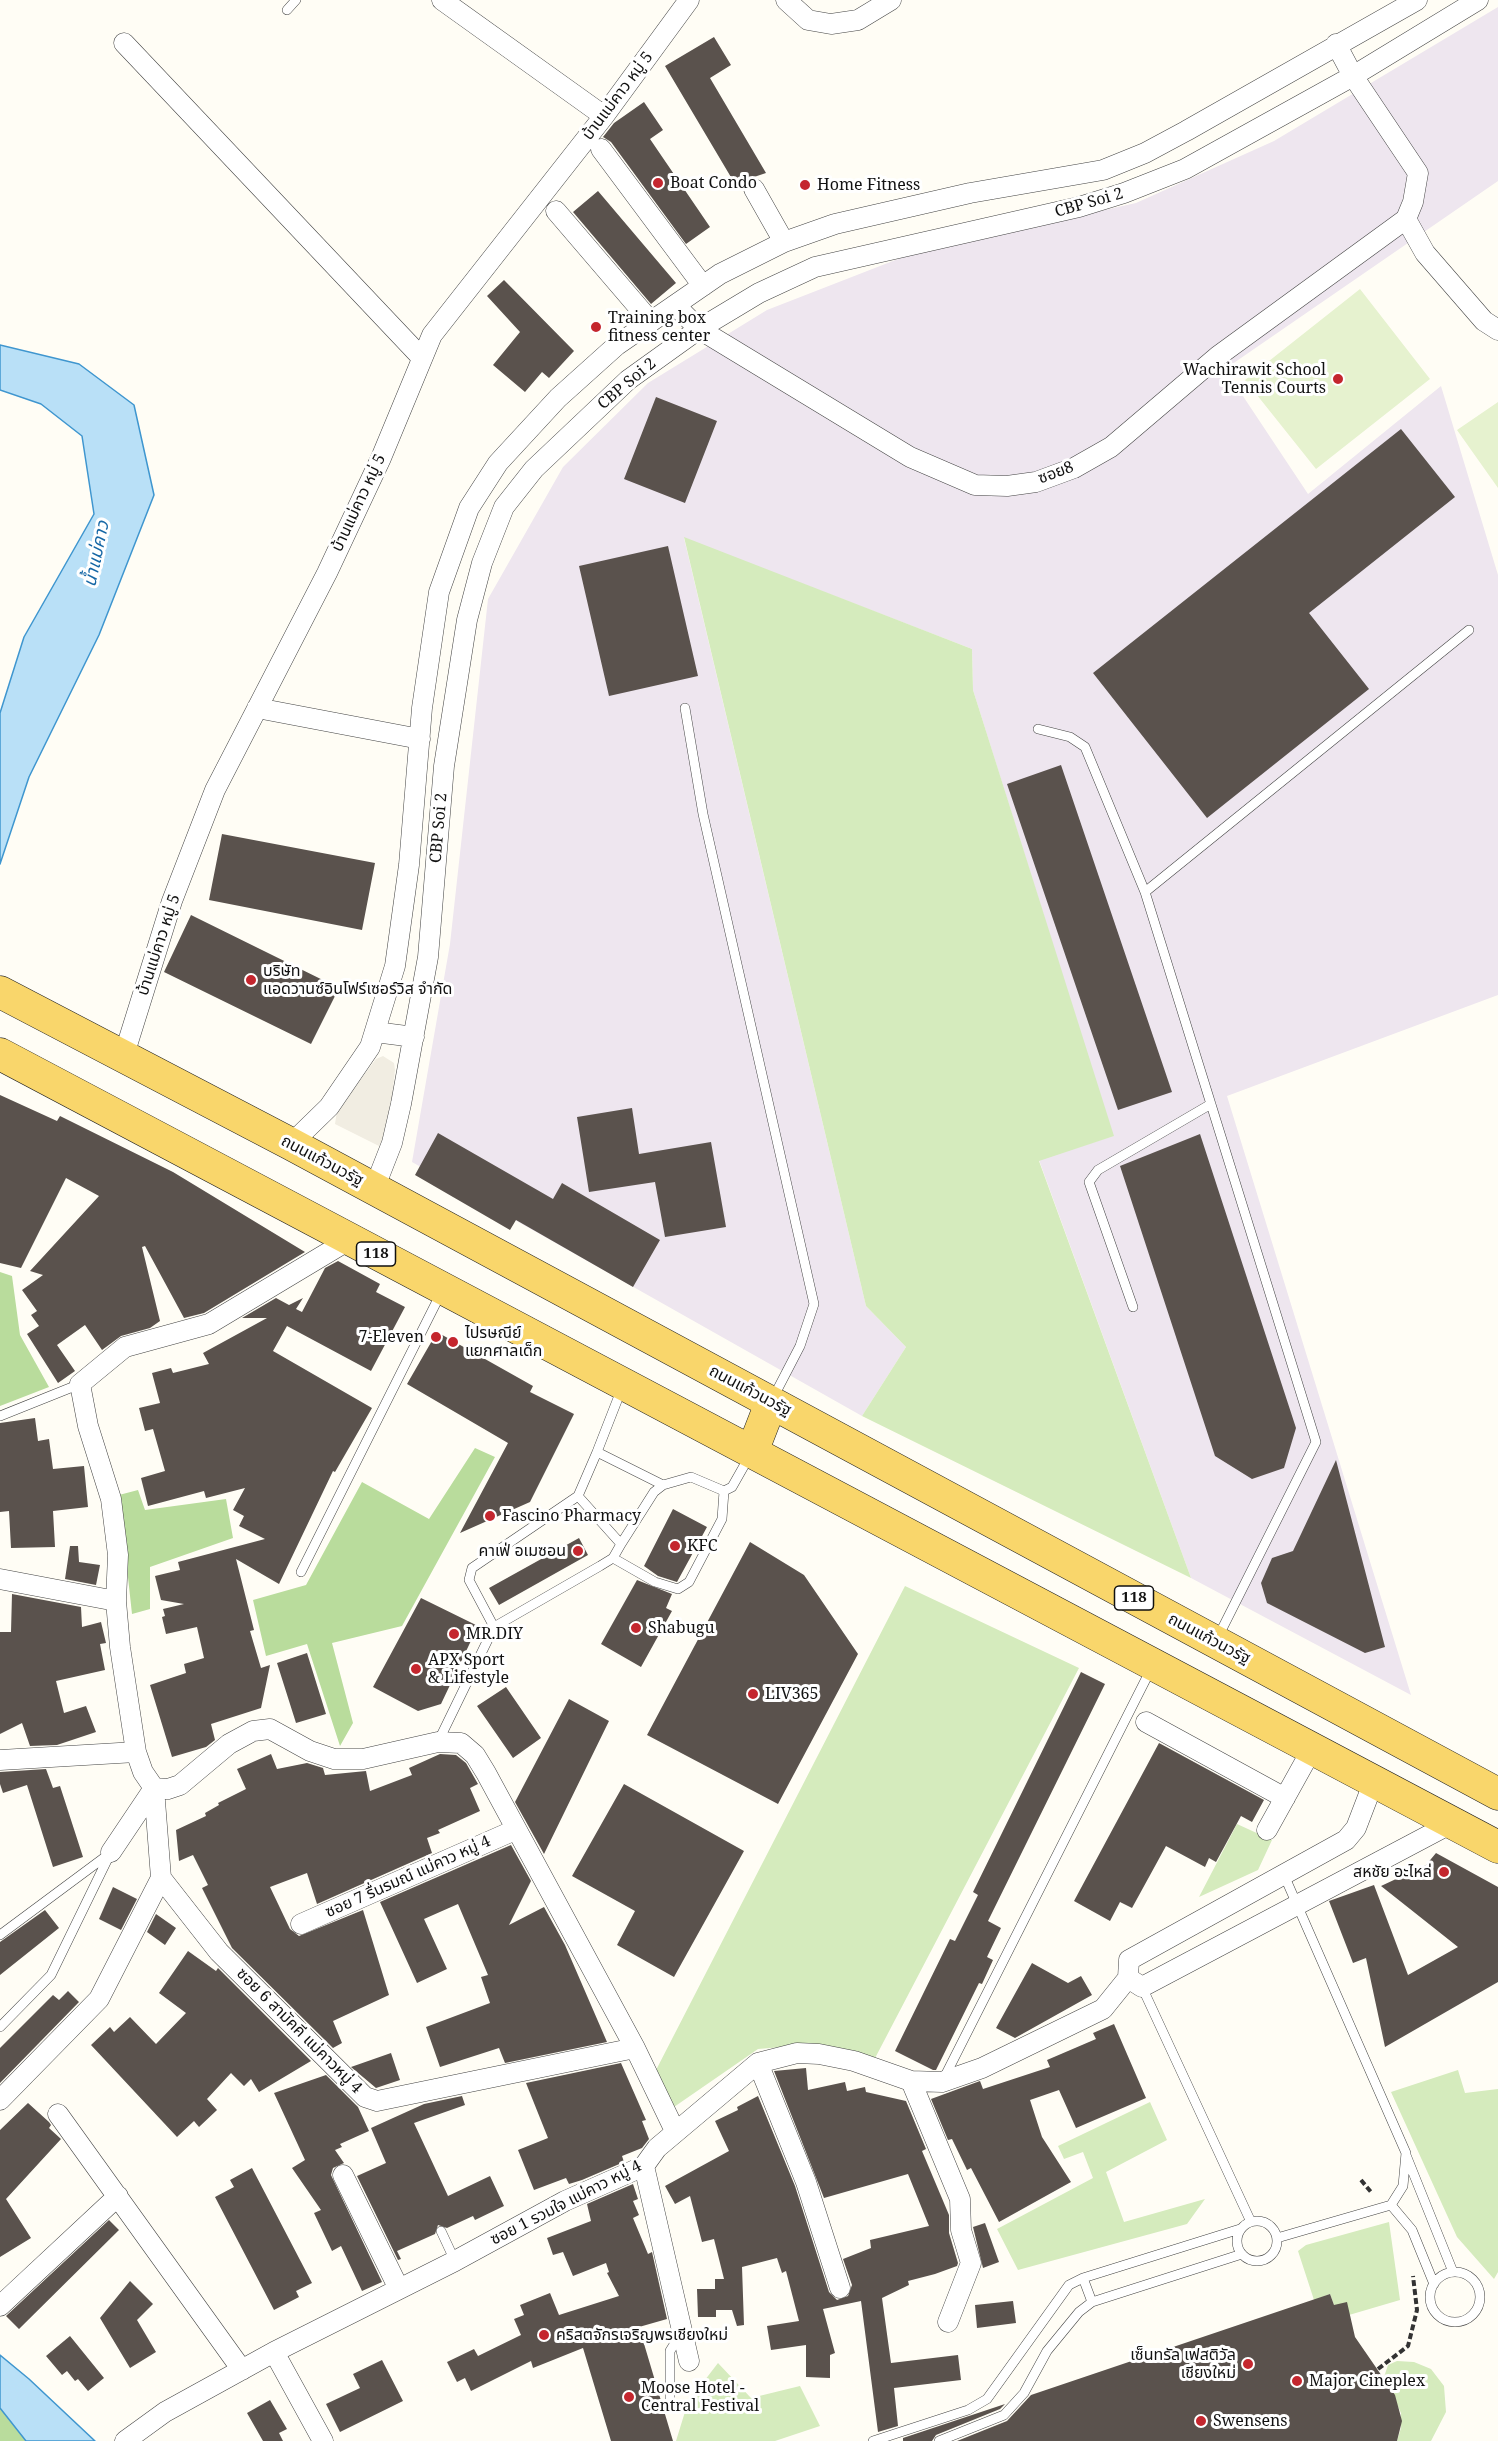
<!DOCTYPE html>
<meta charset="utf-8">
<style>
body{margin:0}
canvas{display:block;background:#fffdf5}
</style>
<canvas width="1498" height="2441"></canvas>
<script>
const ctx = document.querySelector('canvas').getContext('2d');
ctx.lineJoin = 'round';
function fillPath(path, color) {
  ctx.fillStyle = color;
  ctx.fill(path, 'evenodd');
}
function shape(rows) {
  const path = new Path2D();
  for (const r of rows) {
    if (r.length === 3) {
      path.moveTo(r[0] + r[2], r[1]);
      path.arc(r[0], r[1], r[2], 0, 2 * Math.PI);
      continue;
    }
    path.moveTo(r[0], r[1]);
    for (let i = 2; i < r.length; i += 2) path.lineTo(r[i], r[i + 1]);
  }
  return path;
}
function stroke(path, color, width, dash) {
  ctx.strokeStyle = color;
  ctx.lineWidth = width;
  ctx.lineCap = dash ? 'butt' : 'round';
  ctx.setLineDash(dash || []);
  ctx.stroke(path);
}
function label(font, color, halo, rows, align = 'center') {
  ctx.font = font + ' "Noto Serif","Noto Sans Thai",serif';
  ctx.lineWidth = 6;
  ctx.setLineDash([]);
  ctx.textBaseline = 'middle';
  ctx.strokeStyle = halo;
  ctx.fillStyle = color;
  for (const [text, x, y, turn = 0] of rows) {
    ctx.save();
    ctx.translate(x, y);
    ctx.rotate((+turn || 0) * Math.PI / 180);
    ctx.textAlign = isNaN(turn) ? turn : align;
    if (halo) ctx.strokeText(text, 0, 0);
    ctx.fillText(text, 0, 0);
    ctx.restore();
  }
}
fillPath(shape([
 [1498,7,1498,181,1225,369,1308,494,1441,386,1498,575,1498,995,1227,1096,1411,1695,1191,1578,1039,1160,1113,1136,973,690,972,649,684,538,866,1306,906,1347,862,1416,412,1162,450,944,488,599,563,467,648,383,767,310,916,252,1136,203,1274,141]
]), '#eee6ef');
fillPath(shape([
 [684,537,972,649,973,690,1114,1136,1039,1161,1191,1578,862,1416,906,1347,866,1306],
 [905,1586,1079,1668,873,2062,819,2044,758,2049,674,2107,655,2072],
 [1237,1824,1272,1840,1258,1870,1199,1897],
 [1458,2070,1465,2093,1498,2089,1498,2272,1494,2279,1457,2237,1391,2092],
 [1150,2102,1167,2140,1106,2172,1124,2222,1205,2199,1187,2224,1018,2270,997,2229,1093,2178,1083,2152,1064,2159,1058,2146],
 [1389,2222,1400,2300,1349,2315,1334,2305,1330,2294,1314,2300,1298,2251,1306,2245],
 [1397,2361,1414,2362,1431,2369,1444,2386,1446,2412,1431,2441,1397,2441,1401,2428,1401,2413,1384,2377,1388,2365],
 [718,2363,751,2398,800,2386,820,2426,775,2441,676,2441,688,2402]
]), '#d5ebbd');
fillPath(shape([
 [0,1272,12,1276,20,1335,49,1387,0,1406],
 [475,1448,495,1457,402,1626,332,1643,353,1723,340,1746,307,1644,266,1656,253,1600,306,1585,362,1482,429,1519],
 [138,1490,145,1510,226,1499,233,1538,150,1567,150,1609,132,1614,119,1495],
 [0,2408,26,2441,0,2441]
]), '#b9dc9c');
fillPath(shape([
 [1360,289,1430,379,1316,469,1245,380],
 [1498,402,1498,488,1457,430]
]), '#e6f2cf');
fillPath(shape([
 [383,1056,394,1063,395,1070,388,1131,379,1146,335,1124,337,1111,376,1059]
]), '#f1ede2');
const water = shape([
 [0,345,79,364,134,405,154,495,99,635,29,777,0,864,0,713,24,637,94,514,82,436,41,404,0,390,0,345],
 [0,2355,29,2379,95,2441,26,2441,0,2408,0,2355]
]);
fillPath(water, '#b9e0f7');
stroke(water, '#3f96cf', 1.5);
fillPath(shape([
 [714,37,731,65,710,78,766,173,748,179,738,189,665,66],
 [644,102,663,130,650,139,710,227,686,244,611,142,603,137,614,123],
 [598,191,676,283,651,304,573,212],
 [504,280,574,351,549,378,542,372,525,392,493,365,520,332,487,296],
 [656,397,717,421,685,503,624,479],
 [1401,429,1455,497,1309,613,1369,689,1207,818,1093,673],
 [668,546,698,676,609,696,579,566],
 [1061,765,1172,1092,1118,1110,1007,784],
 [222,834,375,863,362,930,209,900],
 [191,915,339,988,311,1044,164,972],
 [0,1095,57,1121,60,1116,173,1172,305,1252,204,1313,184,1318,145,1246,142,1247,160,1321,150,1328,121,1336,102,1350,85,1325,57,1345,75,1371,58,1383,27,1334,39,1326,31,1315,37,1311,22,1290,43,1275,30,1271,99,1196,66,1178,21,1268,0,1263],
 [632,1108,639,1154,711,1142,726,1227,665,1237,655,1182,589,1192,577,1117],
 [438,1133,553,1199,562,1183,660,1240,633,1287,516,1220,510,1230,415,1175],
 [1200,1134,1296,1428,1284,1468,1252,1479,1215,1456,1120,1166],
 [338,1261,380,1284,376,1292,405,1307,371,1371,287,1326,273,1351,372,1408,335,1472,333,1471,279,1584,236,1559,254,1630,250,1631,261,1668,270,1665,261,1708,211,1724,215,1740,206,1747,172,1757,150,1685,186,1673,184,1664,204,1658,197,1627,166,1634,162,1617,165,1616,163,1609,184,1604,161,1600,155,1576,180,1570,178,1562,265,1539,239,1526,244,1516,233,1510,245,1488,206,1498,204,1491,148,1506,141,1478,165,1471,153,1429,145,1431,139,1408,160,1403,152,1373,171,1368,173,1373,209,1364,203,1353,267,1318,242,1318,276,1298,289,1305,303,1298,296,1309,302,1312,325,1268],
 [437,1332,533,1386,530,1392,574,1414,530,1502,460,1533,508,1443,407,1384],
 [35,1418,38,1441,49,1439,53,1469,84,1466,88,1507,53,1511,55,1547,11,1548,9,1511,0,1512,0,1423],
 [1336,1460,1385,1647,1365,1653,1267,1603,1261,1583,1272,1558,1293,1551],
 [673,1509,707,1527,677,1582,658,1576,644,1566],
 [579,1538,588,1555,499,1605,489,1588],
 [750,1542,804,1575,858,1654,778,1804,647,1735],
 [70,1546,78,1546,79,1562,100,1565,96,1585,65,1579],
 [637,1580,672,1594,666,1608,672,1611,641,1667,601,1644],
 [12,1594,81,1607,82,1627,101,1622,106,1643,100,1644,105,1670,56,1681,64,1713,86,1706,96,1732,57,1745,30,1746,22,1723,0,1734,0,1632,11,1632],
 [421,1598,478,1626,441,1704,418,1711,373,1687],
 [307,1653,326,1714,296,1723,277,1663],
 [1081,1672,1105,1684,988,1921,1001,1928,987,1957,993,1960,982,1984,979,1983,936,2070,933,2070,895,2051,950,1939,955,1941,978,1895,973,1892],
 [506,1687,541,1738,513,1758,477,1706],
 [569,1699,609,1721,544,1854,515,1802],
 [1159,1743,1264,1800,1252,1822,1241,1816,1216,1862,1209,1858,1205,1867,1166,1846,1132,1908,1120,1902,1110,1921,1074,1901],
 [271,1754,277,1769,307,1763,323,1768,325,1775,366,1771,370,1791,412,1775,409,1768,440,1754,456,1755,466,1763,478,1784,470,1788,480,1811,438,1830,440,1833,427,1838,432,1853,317,1904,307,1873,270,1887,290,1929,299,1936,363,1910,389,1995,333,2021,342,2043,333,2048,232,1948,202,1888,208,1885,193,1855,179,1861,176,1830,206,1816,205,1813,219,1805,218,1803,246,1789,237,1769],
 [46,1769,53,1788,60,1786,83,1857,53,1867,27,1785,3,1793,0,1784,0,1772],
 [624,1784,744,1851,674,1977,617,1945,635,1911,572,1876],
 [511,1845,531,1881,509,1925,544,1907,565,1945,607,2042,505,2063,499,2048,440,2067,426,2027,490,2003,481,1977,488,1975,458,1904,424,1919,447,1969,417,1983,380,1902],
 [1436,1853,1498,1887,1498,1982,1385,2047,1366,1958,1353,1963,1329,1901,1374,1885,1408,1975,1458,1947,1381,1886,1426,1865],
 [113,1887,137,1899,121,1930,99,1919],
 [45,1910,59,1928,0,1975,0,1942],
 [156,1914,176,1928,165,1945,147,1932],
 [188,1951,216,1971,218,1968,311,2061,259,2092,251,2079,244,2086,231,2073,207,2099,217,2110,199,2127,194,2121,177,2137,91,2045,110,2027,114,2032,130,2017,156,2044,186,2013,159,1993],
 [1032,1963,1068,1983,1081,1976,1092,1995,1015,2038,996,2028],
 [68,1991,79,2002,0,2083,0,2048,53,1995,59,2000],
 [1114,2024,1146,2098,1076,2128,1059,2090,1030,2100,1042,2137,1071,2182,999,2222,971,2168,967,2170,952,2139,948,2140,931,2099,980,2081,983,2089,1050,2067,1047,2060,1096,2039,1093,2033],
 [391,2053,400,2080,376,2088,351,2067],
 [621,2063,646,2120,642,2121,649,2139,642,2148,622,2156,624,2162,582,2180,569,2184,566,2178,534,2190,518,2150,548,2138,526,2083],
 [806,2068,808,2090,845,2082,847,2091,865,2087,866,2092,906,2101,926,2149,922,2151,949,2215,949,2233,958,2263,957,2266,935,2274,908,2281,909,2285,882,2298,891,2363,958,2355,961,2380,894,2388,898,2426,878,2432,861,2301,823,2309,835,2353,830,2355,830,2378,806,2377,806,2345,771,2350,767,2326,799,2321,786,2271,782,2273,777,2258,742,2267,744,2325,737,2326,732,2310,716,2310,716,2317,698,2317,697,2289,715,2289,715,2279,724,2279,714,2239,702,2242,690,2196,675,2204,665,2186,729,2151,715,2121,738,2110,737,2107,758,2096,795,2186,829,2292,837,2300,848,2296,852,2285,843,2259,871,2248,870,2240,929,2226,908,2174,824,2198,774,2071],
 [326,2075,358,2107,369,2131,340,2144,342,2147,335,2150,344,2163,333,2168,331,2175,382,2282,362,2291,341,2246,332,2251,314,2213,321,2210,292,2168,305,2160,274,2093],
 [462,2096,465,2105,414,2123,448,2196,490,2176,504,2206,475,2220,473,2216,447,2228,438,2225,435,2234,397,2251,401,2259,398,2260,357,2176,386,2163,371,2128,424,2104],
 [28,2103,49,2122,51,2125,49,2128,61,2139,6,2199,31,2238,0,2257,0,2130],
 [252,2168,312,2283,296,2291,299,2297,274,2310,215,2197,234,2187,230,2180],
 [633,2184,638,2199,633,2201,639,2215,633,2218,648,2254,652,2252,667,2319,639,2327,673,2441,611,2441,583,2348,533,2368,531,2361,471,2391,465,2378,457,2382,447,2362,474,2349,478,2356,521,2335,514,2319,524,2315,520,2305,550,2293,559,2315,619,2296,607,2273,609,2272,606,2263,573,2276,563,2252,553,2255,547,2238,591,2221,587,2204],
 [109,2220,119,2230,19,2329,6,2316],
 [985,2223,999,2262,983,2268,973,2227],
 [130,2281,153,2304,137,2320,156,2352,130,2368,100,2318],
 [1330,2294,1334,2305,1347,2302,1355,2337,1395,2395,1402,2421,1397,2441,957,2441,1007,2421,1031,2395],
 [1013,2301,1016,2323,977,2328,975,2305],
 [70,2336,104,2378,88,2391,78,2379,75,2381,67,2371,62,2375,46,2356],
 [382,2360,403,2401,340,2432,326,2404,360,2388,353,2374],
 [270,2400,287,2429,279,2433,283,2441,263,2441,247,2413],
 [1005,2404,1000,2409,936,2435,932,2441,903,2441,903,2438]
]), '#5a524d');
const service = shape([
 [287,10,296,0],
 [685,708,703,814,814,1304,800,1346,773,1398],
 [1038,729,1070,737,1085,747,1145,892],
 [1133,1307,1089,1182,1098,1170,1211,1104],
 [0,1416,80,1384],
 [597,1452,622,1388],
 [578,1496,621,1544,654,1492,663,1485,691,1477,724,1491,732,1487,749,1457],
 [613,1558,655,1582,678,1589,689,1582,722,1519,724,1491],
 [301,1572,441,1293],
 [494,1627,469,1580,472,1568,578,1496,597,1452,663,1485],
 [1217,1639,1316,1442,1145,892,1469,630],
 [438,1742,494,1627,600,1566,613,1558,621,1544],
 [0,1935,109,1854],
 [1142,1987,1251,2222],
 [0,2027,51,1975,111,1852],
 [943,2080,1151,1669],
 [1406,2155,1453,2272],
 [1391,2205,1412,2230,1434,2284],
 [1257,2241,20],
 [441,2231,455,2261],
 [1277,2238,1391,2205,1403,2186,1406,2153,1284,1875],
 [1455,2297,25],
 [1083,2278,1092,2302],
 [670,2404,670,2351,675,2343,684,2339],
 [873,2441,968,2410,987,2399,1069,2285,1083,2278,1240,2229],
 [939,2441,1004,2415,1024,2393,1047,2351,1079,2312,1092,2302,1242,2254]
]);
const minor = shape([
 [442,0,604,116],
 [786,0,808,20,831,24,858,20,891,0],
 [124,43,422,358],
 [1336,44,1353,76,1418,173,1413,202,1406,219,1425,253,1484,321,1498,330],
 [601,149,703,286],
 [754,189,784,242],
 [556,211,651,322],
 [675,305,699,329,910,457,975,485,1007,486,1036,482,1074,468,1111,447,1218,356,1406,219],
 [257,708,420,739],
 [375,1032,414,1037],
 [123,1058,172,901,215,790,327,573,381,458,432,335,604,116,689,0],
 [291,1144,329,1107,370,1047,395,966,409,865,422,708,439,592,469,508,498,463,558,398,617,345,720,274,784,242,835,224,970,193,1103,170,1145,153,1186,131,1417,0],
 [374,1189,392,1143,401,1104,428,957,444,766,467,620,482,563,504,507,534,469,628,380,699,329,759,293,815,267,1079,207,1124,193,1185,169,1353,76,1478,0],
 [349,1240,209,1324,125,1347,80,1384,88,1426,111,1499,118,1555,116,1601,120,1647,136,1752,143,1772,154,1788,168,1789,180,1785,229,1744,253,1731,270,1729,310,1751,334,1759,363,1759,438,1742,461,1743,475,1755,486,1773,635,2048,675,2131],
 [0,1579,116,1601],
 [1146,1722,1285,1798],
 [0,1760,136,1752],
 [1374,1781,1356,1828,1346,1840,1129,1960,1128,1978,1142,1987,1452,1823],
 [154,1788,161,1878,219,1952,365,2097,377,2101,635,2048],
 [1267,1830,1312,1749],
 [111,1852,154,1788],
 [301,1924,515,1830],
 [758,2063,806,2182,840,2288],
 [911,2081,960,2199,961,2230,971,2263,948,2322],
 [0,2100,99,1999,161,1878],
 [58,2114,242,2370],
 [644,2166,689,2361],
 [343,2175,399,2289],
 [0,2306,118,2196],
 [274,2352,323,2441],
 [125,2441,165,2412,274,2352,455,2261,565,2201,644,2166,657,2148,758,2063,797,2053,819,2054,854,2061,911,2081,942,2082,982,2068,1103,2009,1128,1978]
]);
const primary = shape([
 [0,992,291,1144,1498,1794],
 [0,1054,1498,1847],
 [752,1452,771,1403]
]);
stroke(service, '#444', 10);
stroke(minor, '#444', 21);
stroke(primary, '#222', 33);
stroke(shape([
 [1361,2180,1371,2192],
 [1378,2369,1408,2346,1417,2310,1413,2276]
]), '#333', 4, [6, 3]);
stroke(service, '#fff', 9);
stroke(minor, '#fff', 20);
stroke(primary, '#f9d66b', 32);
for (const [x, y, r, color] of [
 [658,183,6,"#c4262e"],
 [805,185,6,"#c4262e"],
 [596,327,6,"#c4262e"],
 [1338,379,6,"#c4262e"],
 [251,980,6,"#c4262e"],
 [436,1337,6,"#c4262e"],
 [453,1342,6,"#c4262e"],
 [490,1516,6,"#c4262e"],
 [675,1546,6,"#c4262e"],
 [578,1551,6,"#c4262e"],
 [636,1628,6,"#c4262e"],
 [454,1634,6,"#c4262e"],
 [416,1669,6,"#c4262e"],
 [753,1694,6,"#c4262e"],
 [1444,1872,6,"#c4262e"],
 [544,2335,6,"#c4262e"],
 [1248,2364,6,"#c4262e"],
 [1297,2381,6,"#c4262e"],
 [629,2397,6,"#c4262e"],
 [1201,2421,6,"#c4262e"]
]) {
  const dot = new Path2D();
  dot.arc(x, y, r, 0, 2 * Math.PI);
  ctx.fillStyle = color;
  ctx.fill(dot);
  stroke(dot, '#fff', 2);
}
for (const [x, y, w] of [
 [376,1254,39],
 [1134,1598,39]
]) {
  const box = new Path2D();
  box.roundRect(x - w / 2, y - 12, w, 24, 4.5);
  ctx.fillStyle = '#fff';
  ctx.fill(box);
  stroke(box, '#111', 1.5);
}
label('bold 15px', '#111', null, [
 ["118",376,1254],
 ["118",1134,1598]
]);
label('16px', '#111', '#fff', [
 ["บ้านแม่คาว หมู่ 5",618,96,-53],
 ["CBP Soi 2",1089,203,-16],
 ["CBP Soi 2",627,384,-40],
 ["ซอย8",1056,473,-21],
 ["บ้านแม่คาว หมู่ 5",359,503,-65],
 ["CBP Soi 2",439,828,-85],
 ["บ้านแม่คาว หมู่ 5",159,945,-72],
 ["ถนนแก้วนวรัฐ",322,1161,28],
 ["ถนนแก้วนวรัฐ",750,1391,28],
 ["ถนนแก้วนวรัฐ",1209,1639,28],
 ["ซอย 7 รื่นรมณ์ แม่คาว หมู่ 4",408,1877,-24],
 ["ซอย 6 สามัคคี แม่คาวหมู่ 4",299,2031,45],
 ["ซอย 1 รวมใจ แม่คาว หมู่ 4",566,2203,-27]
]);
label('16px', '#111', '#fff', [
 ["Boat Condo",670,183],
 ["Home Fitness",817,185],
 ["Training box",608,318],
 ["fitness center",608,336],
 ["Wachirawit School",1326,370,"right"],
 ["Tennis Courts",1326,388,"right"],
 ["บริษัท",263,971],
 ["แอดวานซ์อินโฟร์เซอร์วิส จำกัด",263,989],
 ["ไปรษณีย์",465,1333],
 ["แยกศาลเด็ก",465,1351],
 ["7-Eleven",424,1337,"right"],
 ["Fascino Pharmacy",502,1516],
 ["KFC",687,1546],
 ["คาเฟ่ อเมซอน",566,1551,"right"],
 ["Shabugu",648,1628],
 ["MR.DIY",466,1634],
 ["APX Sport",428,1660],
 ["& Lifestyle",428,1678],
 ["LIV365",765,1694],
 ["สหชัย อะไหล่",1432,1872,"right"],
 ["คริสตจักรเจริญพรเชียงใหม่",556,2335],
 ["เซ็นทรัล เฟสติวัล",1236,2355,"right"],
 ["เชียงใหม่",1236,2373,"right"],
 ["Major Cineplex",1309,2381],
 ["Moose Hotel -",641,2388],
 ["Central Festival",641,2406],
 ["Swensens",1213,2421]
], 'left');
label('italic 18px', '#1768a6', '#fff', [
 ["น้ำแม่คาว",97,554,-78]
]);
</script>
